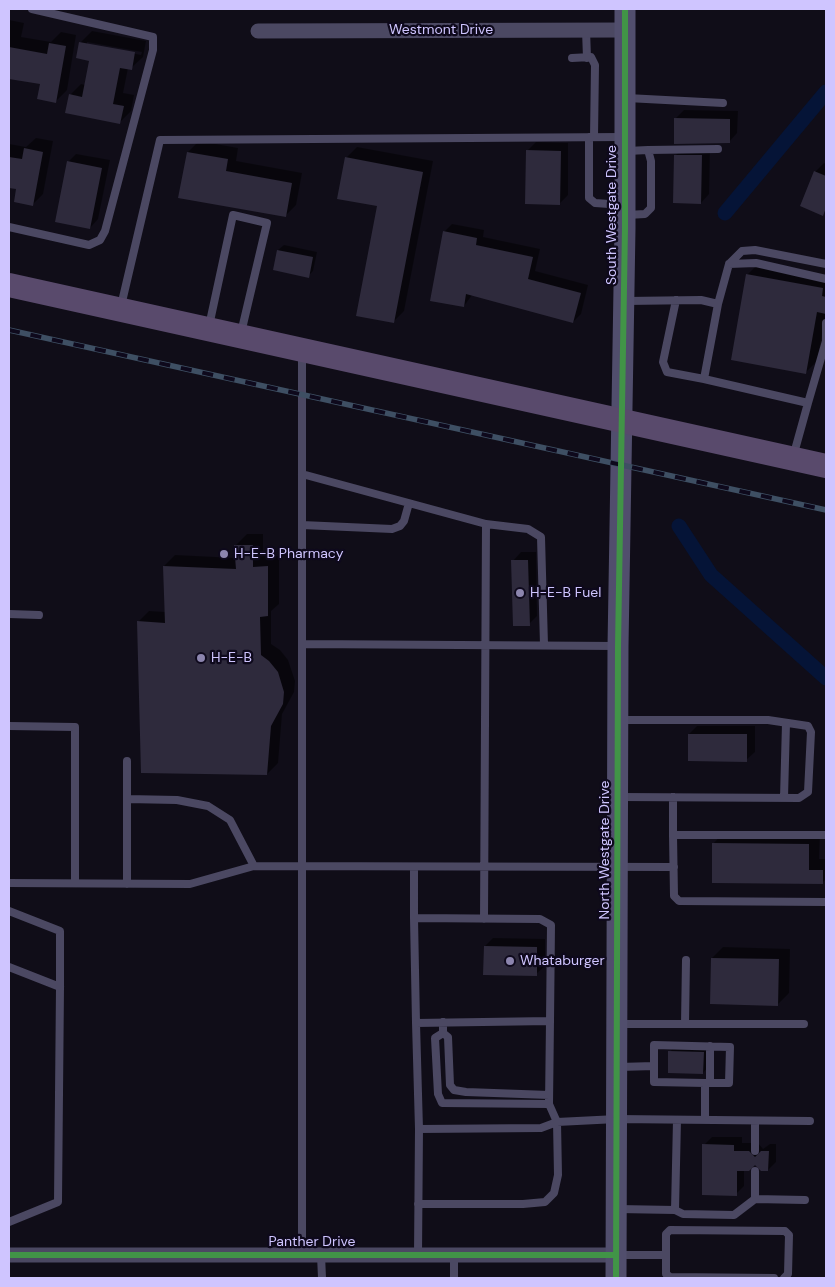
<!DOCTYPE html>
<style>
body{margin:0}
#map{position:relative;width:835px;height:1287px;overflow:hidden;background:#100d18;font-family:"DM Sans",sans-serif}
canvas{display:block}
.frame{position:absolute;inset:0;border:10px solid #cfc5ff;pointer-events:none}
</style>
<div id="map">
<canvas width="835" height="1287"></canvas>
<div class="frame"></div>
</div>
<script>
const ctx = document.querySelector('canvas').getContext('2d');
ctx.lineJoin = 'round';
function fillPath(path, color) {
  ctx.fillStyle = color;
  ctx.fill(path, 'evenodd');
}
function shape(rows) {
  const path = new Path2D();
  for (const r of rows) {
    path.moveTo(r[0], r[1]);
    for (let i = 2; i < r.length; i += 2) path.lineTo(r[i], r[i + 1]);
  }
  return path;
}
function stroke(path, color, width, dash) {
  ctx.strokeStyle = color;
  ctx.lineWidth = width;
  ctx.lineCap = dash ? 'butt' : 'round';
  ctx.setLineDash(dash || []);
  ctx.stroke(path);
}
function label(font, color, halo, rows, align = 'center') {
  ctx.font = font + ' "DM Sans",sans-serif';
  ctx.lineWidth = 4.5;
  ctx.setLineDash([]);
  ctx.textBaseline = 'middle';
  ctx.strokeStyle = halo;
  ctx.fillStyle = color;
  for (const [text, x, y, turn = 0] of rows) {
    ctx.save();
    ctx.translate(x, y);
    ctx.rotate((+turn || 0) * Math.PI / 180);
    ctx.textAlign = isNaN(turn) ? turn : align;
    if (halo) ctx.strokeText(text, 0, 0);
    ctx.fillText(text, 0, 0);
    ctx.restore();
  }
}
fillPath(shape([
 [9,20,24,23,21,37,51,42,61,32,76,35,67,90,56,101,41,83,11,78,9,80],
 [92,31,146,41,143,57,131,68,128,68,123,93,134,95,131,111,120,122,70,95,81,84,85,85,90,60,81,42],
 [87,42,142,52,141,55,87,44],
 [684,110,738,111,737,133,729,142,675,119],
 [36,138,53,141,43,194,32,205,18,188,9,186,9,144,26,147],
 [199,141,238,148,236,161,302,173,296,205,285,216,188,152],
 [536,142,568,143,568,195,559,204,527,151],
 [357,147,433,161,404,311,393,322,379,205,346,158],
 [684,147,710,147,709,194,701,203,675,156],
 [76,154,110,160,98,219,90,228,68,162],
 [824,163,826,164,826,211,823,214,801,205,815,172],
 [452,224,484,230,483,237,540,249,535,271,588,285,581,314,573,322,472,295,464,306,444,232],
 [284,245,317,252,313,271,308,276,278,250],
 [758,264,826,276,826,313,817,361,806,372,747,275],
 [247,534,263,534,263,556,279,556,279,604,271,611,271,644,280,650,288,660,295,681,294,692,282,714,278,763,267,774,138,622,149,611,165,612,164,566,175,555,236,558,236,545],
 [521,552,536,552,537,616,529,624,513,561],
 [697,726,755,726,755,752,746,760,689,734],
 [724,832,820,833,819,859,826,859,826,879,822,883,713,844],
 [493,938,545,939,545,966,536,974,485,946],
 [723,947,790,949,789,993,778,1004,712,958],
 [675,1046,708,1047,708,1067,703,1073,670,1052],
 [712,1137,742,1137,742,1143,758,1143,763,1149,770,1144,776,1144,776,1162,768,1170,756,1164,744,1170,744,1186,736,1194,704,1145]
]), '#0007');
stroke(shape([
 [725,213,826,92],
 [679,526,711,575,826,678]
]), '#051437', 15);
fillPath(shape([
 [79,42,135,52,132,70,120,68,113,104,124,106,120,124,65,113,69,94,82,97,89,61,76,58],
 [49,43,66,46,56,103,37,99,40,84,9,79,9,47,47,54],
 [674,118,730,119,730,143,674,144],
 [24,148,43,152,33,206,14,202,16,189,9,188,9,157,22,159],
 [526,150,561,151,560,205,525,204],
 [187,152,228,159,226,171,292,183,286,217,178,198],
 [674,155,702,155,701,204,673,203],
 [345,157,423,172,394,323,356,316,377,206,337,199],
 [67,161,102,168,90,229,55,222],
 [814,171,826,176,826,208,823,216,800,206],
 [443,231,477,238,476,245,533,257,528,279,581,293,573,323,466,294,464,307,430,301],
 [277,250,313,257,309,278,273,270],
 [746,274,823,288,822,296,826,297,826,314,817,312,806,374,731,360],
 [234,545,253,545,253,567,268,566,268,616,260,617,261,655,269,661,278,672,284,692,283,704,271,726,267,775,141,773,137,621,165,623,163,566,236,569],
 [511,560,528,560,530,626,513,626],
 [688,734,747,734,747,762,688,761],
 [712,843,809,844,809,870,823,870,823,884,712,883],
 [484,946,537,947,537,976,483,975],
 [711,958,779,959,778,1006,710,1004],
 [668,1051,704,1052,703,1074,668,1073],
 [702,1144,734,1145,734,1151,749,1151,755,1157,761,1151,769,1151,768,1171,761,1171,755,1165,749,1171,737,1171,737,1196,702,1195]
]), '#2e2a3c');
stroke(shape([
 [586,30,587,58],
 [572,58,591,57,595,65,594,137],
 [627,98,723,103],
 [589,137,589,198,595,203,623,205],
 [648,150,718,149],
 [627,151,648,150,651,161,651,208,645,214,627,215],
 [9,227,89,245,100,240,105,231,153,50,153,37,32,9],
 [729,264,756,263,826,279],
 [676,300,663,362,667,372,704,379],
 [626,301,701,300,718,304,704,379,808,403,793,457],
 [718,304,729,264,742,251,755,250,826,264],
 [121,306,160,140,623,137],
 [209,326,233,215,267,223,241,333],
 [826,341,826,323],
 [302,354,302,1254],
 [808,403,826,341],
 [302,474,486,524,528,529,541,537,544,645],
 [302,525,392,529,400,526,404,521,409,503],
 [9,614,39,615],
 [302,644,617,646],
 [619,720,768,720,808,726,811,732,808,792,799,798,620,797],
 [9,726,75,727,75,883],
 [673,797,673,835],
 [784,798,786,723],
 [127,799,127,761],
 [826,835,673,835,674,896,679,901,826,902],
 [9,883,190,884,254,866,674,867],
 [127,884,127,799,177,800,208,806,230,820,254,866],
 [9,911,60,931,60,987,58,1202,9,1222],
 [414,918,540,919,551,925,550,1021,416,1023,414,918,414,867],
 [484,919,486,524],
 [9,967,60,987],
 [443,1022,443,1033,435,1038,438,1094,442,1103,549,1104],
 [416,1023,419,1129],
 [618,1024,804,1024],
 [685,1024,686,960],
 [443,1033,448,1037,450,1085,454,1090,466,1092,549,1095],
 [619,1067,654,1066],
 [710,1083,710,1046],
 [705,1120,705,1083,654,1082,654,1045,730,1047,729,1083,705,1083],
 [755,1151,755,1121],
 [755,1199,755,1171],
 [418,1204,523,1204,545,1202,554,1193,558,1175,557,1122,549,1104,550,1021],
 [618,1209,675,1210,677,1120],
 [675,1210,683,1214,734,1215,755,1199,805,1200],
 [321,1255,322,1278],
 [418,1255,419,1129,541,1128,557,1122,617,1119,810,1121],
 [454,1255,454,1278],
 [618,1255,666,1255],
 [774,1278,670,1277,666,1274,666,1234,670,1230,785,1231,789,1235,788,1274,784,1278]
]), '#4b4862', 8);
stroke(shape([
 [258,31,625,30],
 [9,1255,615,1255]
]), '#4b4862', 15);
stroke(shape([
 [616,1278,618,646,625,228,625,9]
]), '#514e6d', 21);
stroke(shape([
 [9,285,826,466]
]), '#594a6c', 24);
const rail = shape([
 [9,330,826,510]
]);
stroke(rail, '#3e4f63', 5.5);
stroke(rail, '#0e091c', 4, [11]);
stroke(shape([
 [9,1255,615,1255],
 [616,1278,618,646,625,228,625,9]
]), '#419447', 6);
for (const [x, y, r, color] of [
 [224,554,5,"#8c85ae"],
 [520,593,5,"#8c85ae"],
 [201,658,5,"#8c85ae"],
 [510,961,5,"#8c85ae"]
]) {
  const dot = new Path2D();
  dot.arc(x, y, r, 0, 2 * Math.PI);
  ctx.fillStyle = color;
  ctx.fill(dot);
  stroke(dot, '#0e091c', 2);
}
label('14px', '#cfc5ff', '#0e091c', [
 ["Westmont Drive",441,30],
 ["South Westgate Drive",612,215,-90],
 ["North Westgate Drive",605,850,-90],
 ["Panther Drive",312,1242]
]);
label('14px', '#cfc5ff', '#0e091c', [
 ["H-E-B Pharmacy",234,554],
 ["H-E-B Fuel",530,593],
 ["H-E-B",211,658],
 ["Whataburger",520,961]
], 'left');
</script>
